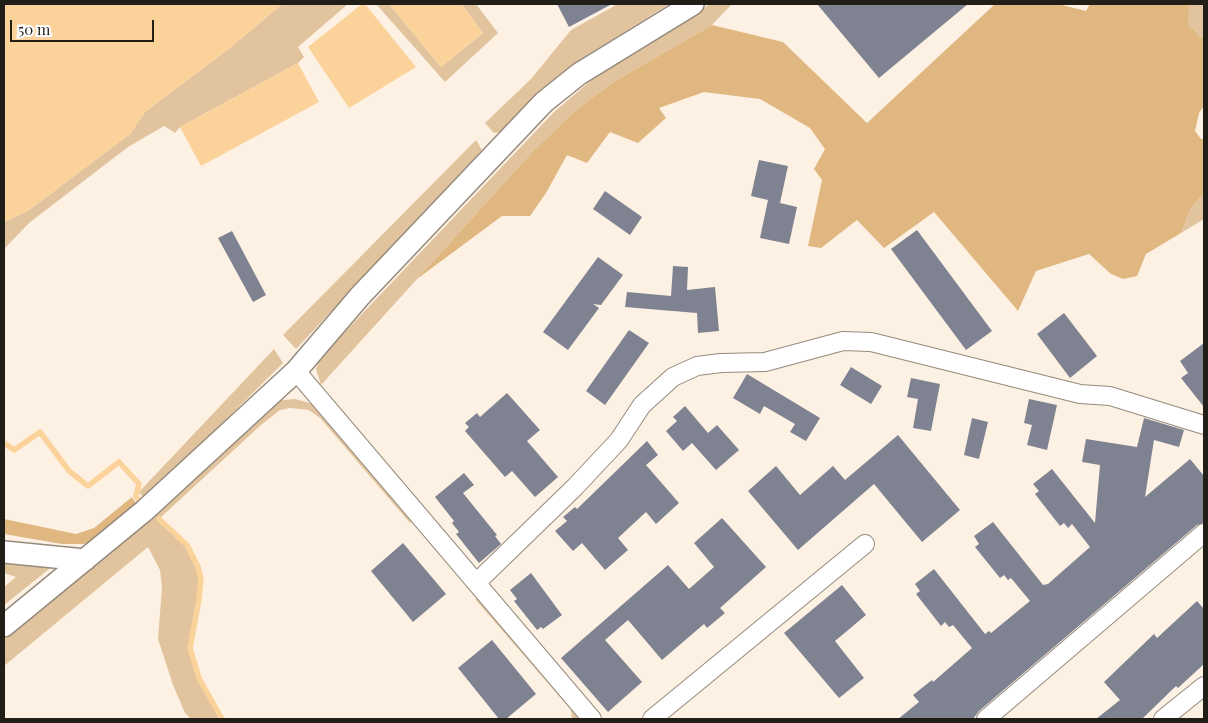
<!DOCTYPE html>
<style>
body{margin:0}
#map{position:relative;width:1208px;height:723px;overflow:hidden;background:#fdf1e3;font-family:"Playfair Display",serif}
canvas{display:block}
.frame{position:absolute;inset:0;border:5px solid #211d17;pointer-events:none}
.scale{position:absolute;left:10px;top:20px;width:144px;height:22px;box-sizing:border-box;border:2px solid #211d17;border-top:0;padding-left:6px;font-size:15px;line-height:18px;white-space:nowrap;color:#211d17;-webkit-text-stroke:4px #fff;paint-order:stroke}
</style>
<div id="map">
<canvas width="1208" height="723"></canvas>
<div class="frame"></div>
<div class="scale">50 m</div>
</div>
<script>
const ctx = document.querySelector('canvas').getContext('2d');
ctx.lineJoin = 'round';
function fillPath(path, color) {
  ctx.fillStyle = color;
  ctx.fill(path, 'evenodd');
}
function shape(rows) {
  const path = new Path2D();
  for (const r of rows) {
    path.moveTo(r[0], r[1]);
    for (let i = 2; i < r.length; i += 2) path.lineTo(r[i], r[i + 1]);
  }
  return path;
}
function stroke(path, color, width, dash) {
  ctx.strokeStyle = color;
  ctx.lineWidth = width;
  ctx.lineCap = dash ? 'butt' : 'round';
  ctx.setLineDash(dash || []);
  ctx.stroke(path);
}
fillPath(shape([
 [282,4,348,4,298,47,304,57,298,63,180,127,175,133,164,126,128,147,29,223,4,249,4,222,29,210,130,134,145,112,231,47],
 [376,4,389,4,441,67,483,33,461,4,476,4,498,33,445,82],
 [618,4,669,4,581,59,545,88,500,132,494,133,485,123,531,79,571,30],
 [710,4,732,4,712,25,615,81,577,109,533,151,321,385,316,369,320,358,554,112,595,77],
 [1188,4,1204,4,1204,40,1188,24],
 [476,140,482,150,296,349,283,335],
 [1204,193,1204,219,1181,233,1191,208],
 [274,349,283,363,145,500,139,492],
 [295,399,317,405,415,519,410,523,320,418,309,410,290,408,280,410,261,425,160,518,157,518,186,546,197,567,199,579,198,599,189,649,198,678,220,719,191,719,185,713,173,685,158,639,162,587,160,570,148,547,4,666,4,633,269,405,283,400],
 [4,560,53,566,4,605,4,587,16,577,4,573],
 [475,599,484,599,579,712,579,719,572,719,571,710,566,704]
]), '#e1c49e');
fillPath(shape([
 [995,4,1058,4,1086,11,1090,4,1189,4,1188,24,1204,40,1204,106,1199,113,1195,131,1201,139,1204,139,1204,193,1191,208,1181,233,1146,254,1137,276,1123,279,1111,274,1089,254,1036,271,1018,311,934,212,884,248,857,220,821,248,808,246,822,180,814,169,825,149,810,128,760,99,704,92,659,108,666,118,638,143,610,132,587,163,567,155,546,193,530,216,502,216,417,279,533,151,577,109,615,81,712,25,783,42,867,123],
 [132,497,138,506,103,536,84,544,62,544,4,534,4,519,76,534,94,528]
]), '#e0b780');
fillPath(shape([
 [4,4,282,4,231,47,145,112,130,134,29,210,4,222],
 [362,4,365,4,416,67,349,108,308,47],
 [389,4,461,4,483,33,441,67],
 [298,63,319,102,201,166,180,127]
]), '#fcd29b');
stroke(shape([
 [4,443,14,450,40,432,69,471,88,486,119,462,139,484,136,496,141,503],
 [159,519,187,545,198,567,201,579,199,599,190,648,199,678,222,719]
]), '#fcd29b', 5.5);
fillPath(shape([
 [557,4,612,4,569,27],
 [817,4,968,4,879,78],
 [759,160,788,166,780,203,797,207,789,244,760,238,768,200,751,196],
 [605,191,642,217,630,235,593,209],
 [917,230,992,331,966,350,891,249],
 [232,231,266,295,253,302,218,238],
 [598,257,623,275,601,305,593,304,599,308,568,350,543,332],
 [673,266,688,267,687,290,715,287,719,331,698,333,697,313,625,307,627,292,671,296],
 [1064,313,1097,356,1070,378,1037,334],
 [629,330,649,343,605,405,586,391],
 [1204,343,1204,407,1181,378,1188,373,1180,361],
 [851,367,882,386,871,404,840,385],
 [747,374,820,418,806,441,790,432,795,424,764,406,760,414,733,398],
 [911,378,940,384,931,431,913,428,918,399,907,397],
 [507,393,540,430,527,441,558,477,535,497,512,471,505,477,465,431,469,427,465,423,477,413,480,417],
 [1029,399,1057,405,1047,450,1027,445,1032,425,1024,423],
 [685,406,708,433,717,425,739,450,716,470,692,443,683,451,666,431,677,421,673,417],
 [972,418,988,422,979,459,964,455],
 [1144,418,1184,430,1179,447,1154,440,1145,497,1190,459,1204,476,1204,523,1197,525,979,711,973,719,898,719,919,702,913,695,932,680,933,682,972,648,953,625,949,627,945,622,941,626,916,594,920,591,915,584,934,569,985,634,989,631,991,633,1030,601,1011,578,1008,580,1004,575,1000,578,975,547,979,544,974,536,993,522,1043,585,1048,584,1090,547,1072,524,1068,528,1064,523,1060,526,1035,494,1039,491,1033,484,1052,469,1095,523,1100,465,1082,462,1086,439,1137,447],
 [898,435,960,510,922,542,874,484,798,550,748,491,776,466,800,495,833,466,845,480],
 [647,441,658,455,646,465,679,503,656,524,646,512,618,538,628,550,605,570,582,543,573,551,555,531,567,521,563,517,575,507,577,509],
 [464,473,474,485,463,493,497,535,495,536,501,544,479,563,456,534,459,532,452,523,454,521,435,497],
 [722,518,766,567,720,608,725,613,707,628,704,624,662,660,628,620,605,640,642,682,608,712,561,658,668,565,689,589,714,567,694,543],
 [403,543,446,594,413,622,371,571],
 [531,573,562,615,543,629,541,627,537,630,514,601,517,599,510,590],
 [842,585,866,615,835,641,864,678,839,698,784,633],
 [1197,601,1204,609,1204,664,1178,688,1176,686,1142,719,1096,719,1120,700,1104,682,1154,634,1157,638],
 [492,640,536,694,506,719,499,719,458,668]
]), '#7f8291');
const minor = shape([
 [296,371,592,719],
 [476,583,575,487,619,440,642,405,673,377,697,366,721,363,765,362,843,341,871,342,1080,394,1110,396,1204,425],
 [652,719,865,544],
 [986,719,1204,533],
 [1163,719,1204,686]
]);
const tertiary = shape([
 [4,552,85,560],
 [4,626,144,511,296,371,360,296,544,102,579,74,693,4]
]);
stroke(minor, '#958a7d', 20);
stroke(tertiary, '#958a7d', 24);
stroke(minor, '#fff', 18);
stroke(tertiary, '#fff', 21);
</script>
